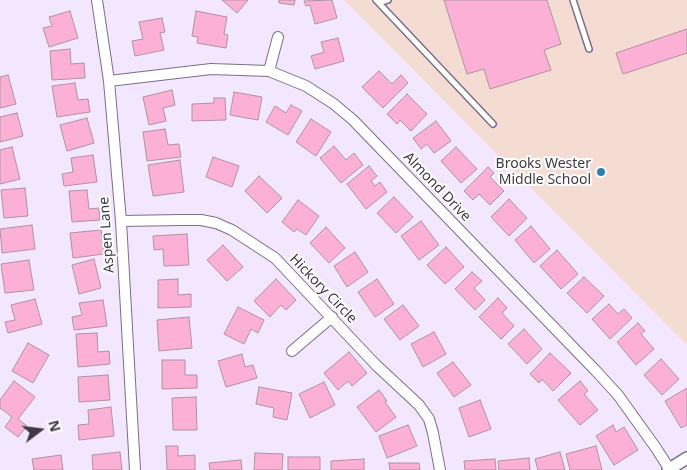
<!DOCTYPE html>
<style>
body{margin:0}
#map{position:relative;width:687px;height:470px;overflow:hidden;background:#f2e7fe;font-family:"Noto Sans",sans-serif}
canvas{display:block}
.north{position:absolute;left:15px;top:405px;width:50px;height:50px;-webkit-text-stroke:4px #fff;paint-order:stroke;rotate:75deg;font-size:14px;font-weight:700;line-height:20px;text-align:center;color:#403a45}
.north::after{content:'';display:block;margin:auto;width:18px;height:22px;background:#403a45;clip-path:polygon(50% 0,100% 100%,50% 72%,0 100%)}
</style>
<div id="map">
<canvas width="687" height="470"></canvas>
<div class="north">N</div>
</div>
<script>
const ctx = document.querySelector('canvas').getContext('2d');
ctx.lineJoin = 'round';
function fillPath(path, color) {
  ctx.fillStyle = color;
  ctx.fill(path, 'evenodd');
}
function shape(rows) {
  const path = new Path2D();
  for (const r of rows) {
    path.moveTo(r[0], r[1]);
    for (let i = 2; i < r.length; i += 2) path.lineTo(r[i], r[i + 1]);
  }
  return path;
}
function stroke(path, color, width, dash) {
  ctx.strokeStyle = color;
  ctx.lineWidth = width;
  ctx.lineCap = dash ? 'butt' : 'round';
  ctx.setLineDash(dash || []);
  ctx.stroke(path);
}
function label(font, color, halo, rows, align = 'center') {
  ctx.font = font + ' "Noto Sans",sans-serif';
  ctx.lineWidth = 4;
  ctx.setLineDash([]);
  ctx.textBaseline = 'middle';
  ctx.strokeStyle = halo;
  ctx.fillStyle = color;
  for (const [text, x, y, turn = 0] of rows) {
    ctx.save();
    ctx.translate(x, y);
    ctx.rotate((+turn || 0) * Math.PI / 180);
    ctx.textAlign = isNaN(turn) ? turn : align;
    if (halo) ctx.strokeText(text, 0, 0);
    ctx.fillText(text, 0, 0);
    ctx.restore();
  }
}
fillPath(shape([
 [344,0,687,0,687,345]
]), '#f5dcd3');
const building = shape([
 [222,0,248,0,237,13,222,0],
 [279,0,295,0,294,5,279,3,279,0],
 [332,0,337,18,315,24,310,5,306,6,304,1,332,0],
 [444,0,547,0,561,44,544,50,551,70,490,89,484,69,467,74,444,0],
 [70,11,78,38,49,47,43,28,52,26,49,17,70,11],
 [196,11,227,17,224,34,228,35,226,48,197,43,198,37,192,36,196,11],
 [162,18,165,32,160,33,164,50,135,56,132,41,143,39,139,22,162,18],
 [687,29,687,53,623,74,616,53,687,29],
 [338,38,344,61,315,69,311,56,324,52,321,42,338,38],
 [70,49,71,64,84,63,85,78,52,80,50,51,70,49],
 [379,71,392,84,401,75,408,83,383,108,362,87,379,71],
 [8,75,16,104,0,108,0,77,8,75],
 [75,83,78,100,88,99,90,112,57,117,52,86,75,83],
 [172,90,175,105,163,108,166,121,149,125,143,97,172,90],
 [234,92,262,97,258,120,230,115,234,92],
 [407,94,427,114,411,131,400,120,397,124,387,114,407,94],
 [214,98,225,98,226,120,192,121,192,104,214,103,214,98],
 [291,105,302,111,288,135,266,122,275,106,286,113,291,105],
 [17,113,23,136,0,142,0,117,17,113],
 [87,118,94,143,67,151,60,125,87,118],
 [311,119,331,132,316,156,296,142,311,119],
 [436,121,451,141,434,153,427,144,421,149,413,138,436,121],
 [165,129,168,145,179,144,181,157,147,161,143,132,165,129],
 [334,146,346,160,354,153,363,165,341,183,320,158,334,146],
 [12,147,20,179,0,184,0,150,12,147],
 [456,147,477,169,461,183,441,161,456,147],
 [93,155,97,182,64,186,62,174,73,172,71,158,93,155],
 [213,157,239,166,232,187,206,177,213,157],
 [180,160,184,192,153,196,148,165,180,160],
 [369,166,377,176,371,181,375,186,380,182,387,192,366,209,347,184,369,166],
 [488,167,494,173,490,177,504,191,490,205,479,194,473,200,464,191,488,167],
 [259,176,282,198,267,213,245,191,259,176],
 [25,188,28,216,4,218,1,190,25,188],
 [87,190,89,209,99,208,100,220,72,222,69,191,87,190],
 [394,197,413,217,396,233,377,213,394,197],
 [509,199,527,218,509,236,491,217,509,199],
 [298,200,319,216,306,235,297,229,294,232,282,222,298,200],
 [421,221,439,245,419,260,401,236,421,221],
 [32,225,35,249,2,253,0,229,32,225],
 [531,226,550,249,534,263,515,240,531,226],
 [326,227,345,248,329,263,310,243,326,227],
 [101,230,104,254,73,258,70,233,101,230],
 [187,234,189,265,164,266,163,249,154,250,153,236,187,234],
 [223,245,243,267,227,281,207,260,223,245],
 [446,247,464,267,445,284,427,265,446,247],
 [557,250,578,274,561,289,540,266,557,250],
 [355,252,368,272,347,287,334,266,355,252],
 [94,259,101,288,79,294,72,265,94,259],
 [29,260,34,290,5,293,1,264,29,260],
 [472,272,482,281,474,288,485,300,475,310,455,289,472,272],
 [584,277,604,296,587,313,567,293,584,277],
 [178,279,178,295,191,294,191,307,158,308,158,280,178,279],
 [276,279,296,300,286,310,281,305,270,317,254,301,276,279],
 [377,279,394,304,375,317,358,292,377,279],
 [498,298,507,308,502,313,514,326,501,339,479,317,498,298],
 [35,299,42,324,8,333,5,322,15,320,11,305,35,299],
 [103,300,107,326,74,330,72,317,82,315,79,303,103,300],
 [609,304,618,314,624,309,632,318,610,339,592,319,609,304],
 [403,305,419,326,400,340,384,319,403,305],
 [238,307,264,320,258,333,251,329,244,344,224,334,238,307],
 [189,317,192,348,159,351,157,320,189,317],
 [638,323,645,331,641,334,654,349,636,365,617,342,638,323],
 [524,329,542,349,527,364,508,344,524,329],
 [434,332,446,354,423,367,411,344,434,332],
 [97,333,98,352,109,351,110,364,78,367,76,334,97,333],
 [28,343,49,355,33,383,12,371,28,343],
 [349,352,367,373,352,386,348,381,338,390,324,373,349,352],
 [550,353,571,373,553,391,542,379,539,383,530,374,550,353],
 [242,354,245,367,253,365,257,378,226,387,218,361,242,354],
 [661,359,679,379,662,395,644,375,661,359],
 [162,360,185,360,185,375,197,375,197,388,162,389,162,360],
 [453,362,471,385,454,397,437,373,453,362],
 [108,375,110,400,79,402,78,377,108,375],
 [14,381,35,397,18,419,27,426,18,437,5,427,12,417,0,408,0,400,14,381],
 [580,381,588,391,584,394,598,410,580,425,558,400,580,381],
 [324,382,335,405,310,418,299,394,324,382],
 [259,387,292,393,287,420,273,417,274,408,256,404,259,387],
 [687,388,687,425,681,428,665,401,687,388],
 [379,390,387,401,385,402,396,417,376,432,357,407,379,390],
 [196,397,197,430,173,430,172,398,196,397],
 [480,400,491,429,469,437,459,408,480,400],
 [111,407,114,436,79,440,78,425,89,424,88,410,111,407],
 [408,425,417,446,387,458,379,436,408,425],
 [613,425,616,432,624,427,638,450,614,465,596,436,613,425],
 [166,446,178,446,178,456,195,455,195,470,167,470,166,446],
 [596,446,602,470,570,470,566,454,596,446],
 [120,452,122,470,93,470,92,455,120,452],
 [560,452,565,470,538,470,535,459,560,452],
 [255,453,283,454,282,470,254,470,255,453],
 [61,455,63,470,34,470,32,459,61,455],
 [288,457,320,457,320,470,288,470,288,457],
 [529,458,530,470,499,470,498,461,529,458],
 [364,459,364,470,331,470,331,461,364,459],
 [495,459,496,470,465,470,464,461,495,459],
 [241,460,242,470,210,470,209,463,241,460],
 [389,463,419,463,420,470,390,470,389,463]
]);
fillPath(building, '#fcb0d6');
stroke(building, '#b092a0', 1);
const service = shape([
 [376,0,493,124],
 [573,0,589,49],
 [379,3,388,0]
]);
const minor = shape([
 [97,0,109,81,121,221,135,470],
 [269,71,278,37],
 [109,81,211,69,269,71,306,86,334,104,353,120,596,371,618,395,656,448,670,470],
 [121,221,182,220,201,220,216,223,232,230,275,258,376,365,419,405,429,419,433,433,440,470],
 [292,351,332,317]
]);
const tertiary = shape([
 [668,470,687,458]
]);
stroke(service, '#7c6f89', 8);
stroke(minor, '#7c6f89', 12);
stroke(tertiary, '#7c6f89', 14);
stroke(service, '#fff', 5);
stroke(minor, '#fff', 10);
stroke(tertiary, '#fff', 11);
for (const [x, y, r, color] of [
 [601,172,5,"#2e80b1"]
]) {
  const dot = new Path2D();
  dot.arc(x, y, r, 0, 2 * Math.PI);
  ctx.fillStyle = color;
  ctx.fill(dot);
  stroke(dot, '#fff', 2);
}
label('14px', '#403a45', '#fff', [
 ["Brooks Wester",591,164],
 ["Middle School",591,180]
], 'right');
label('14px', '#403a45', '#fff', [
 ["Almond Drive",437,187,46],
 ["Aspen Lane",107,235,-94],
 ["Hickory Circle",323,289,46]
]);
</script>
